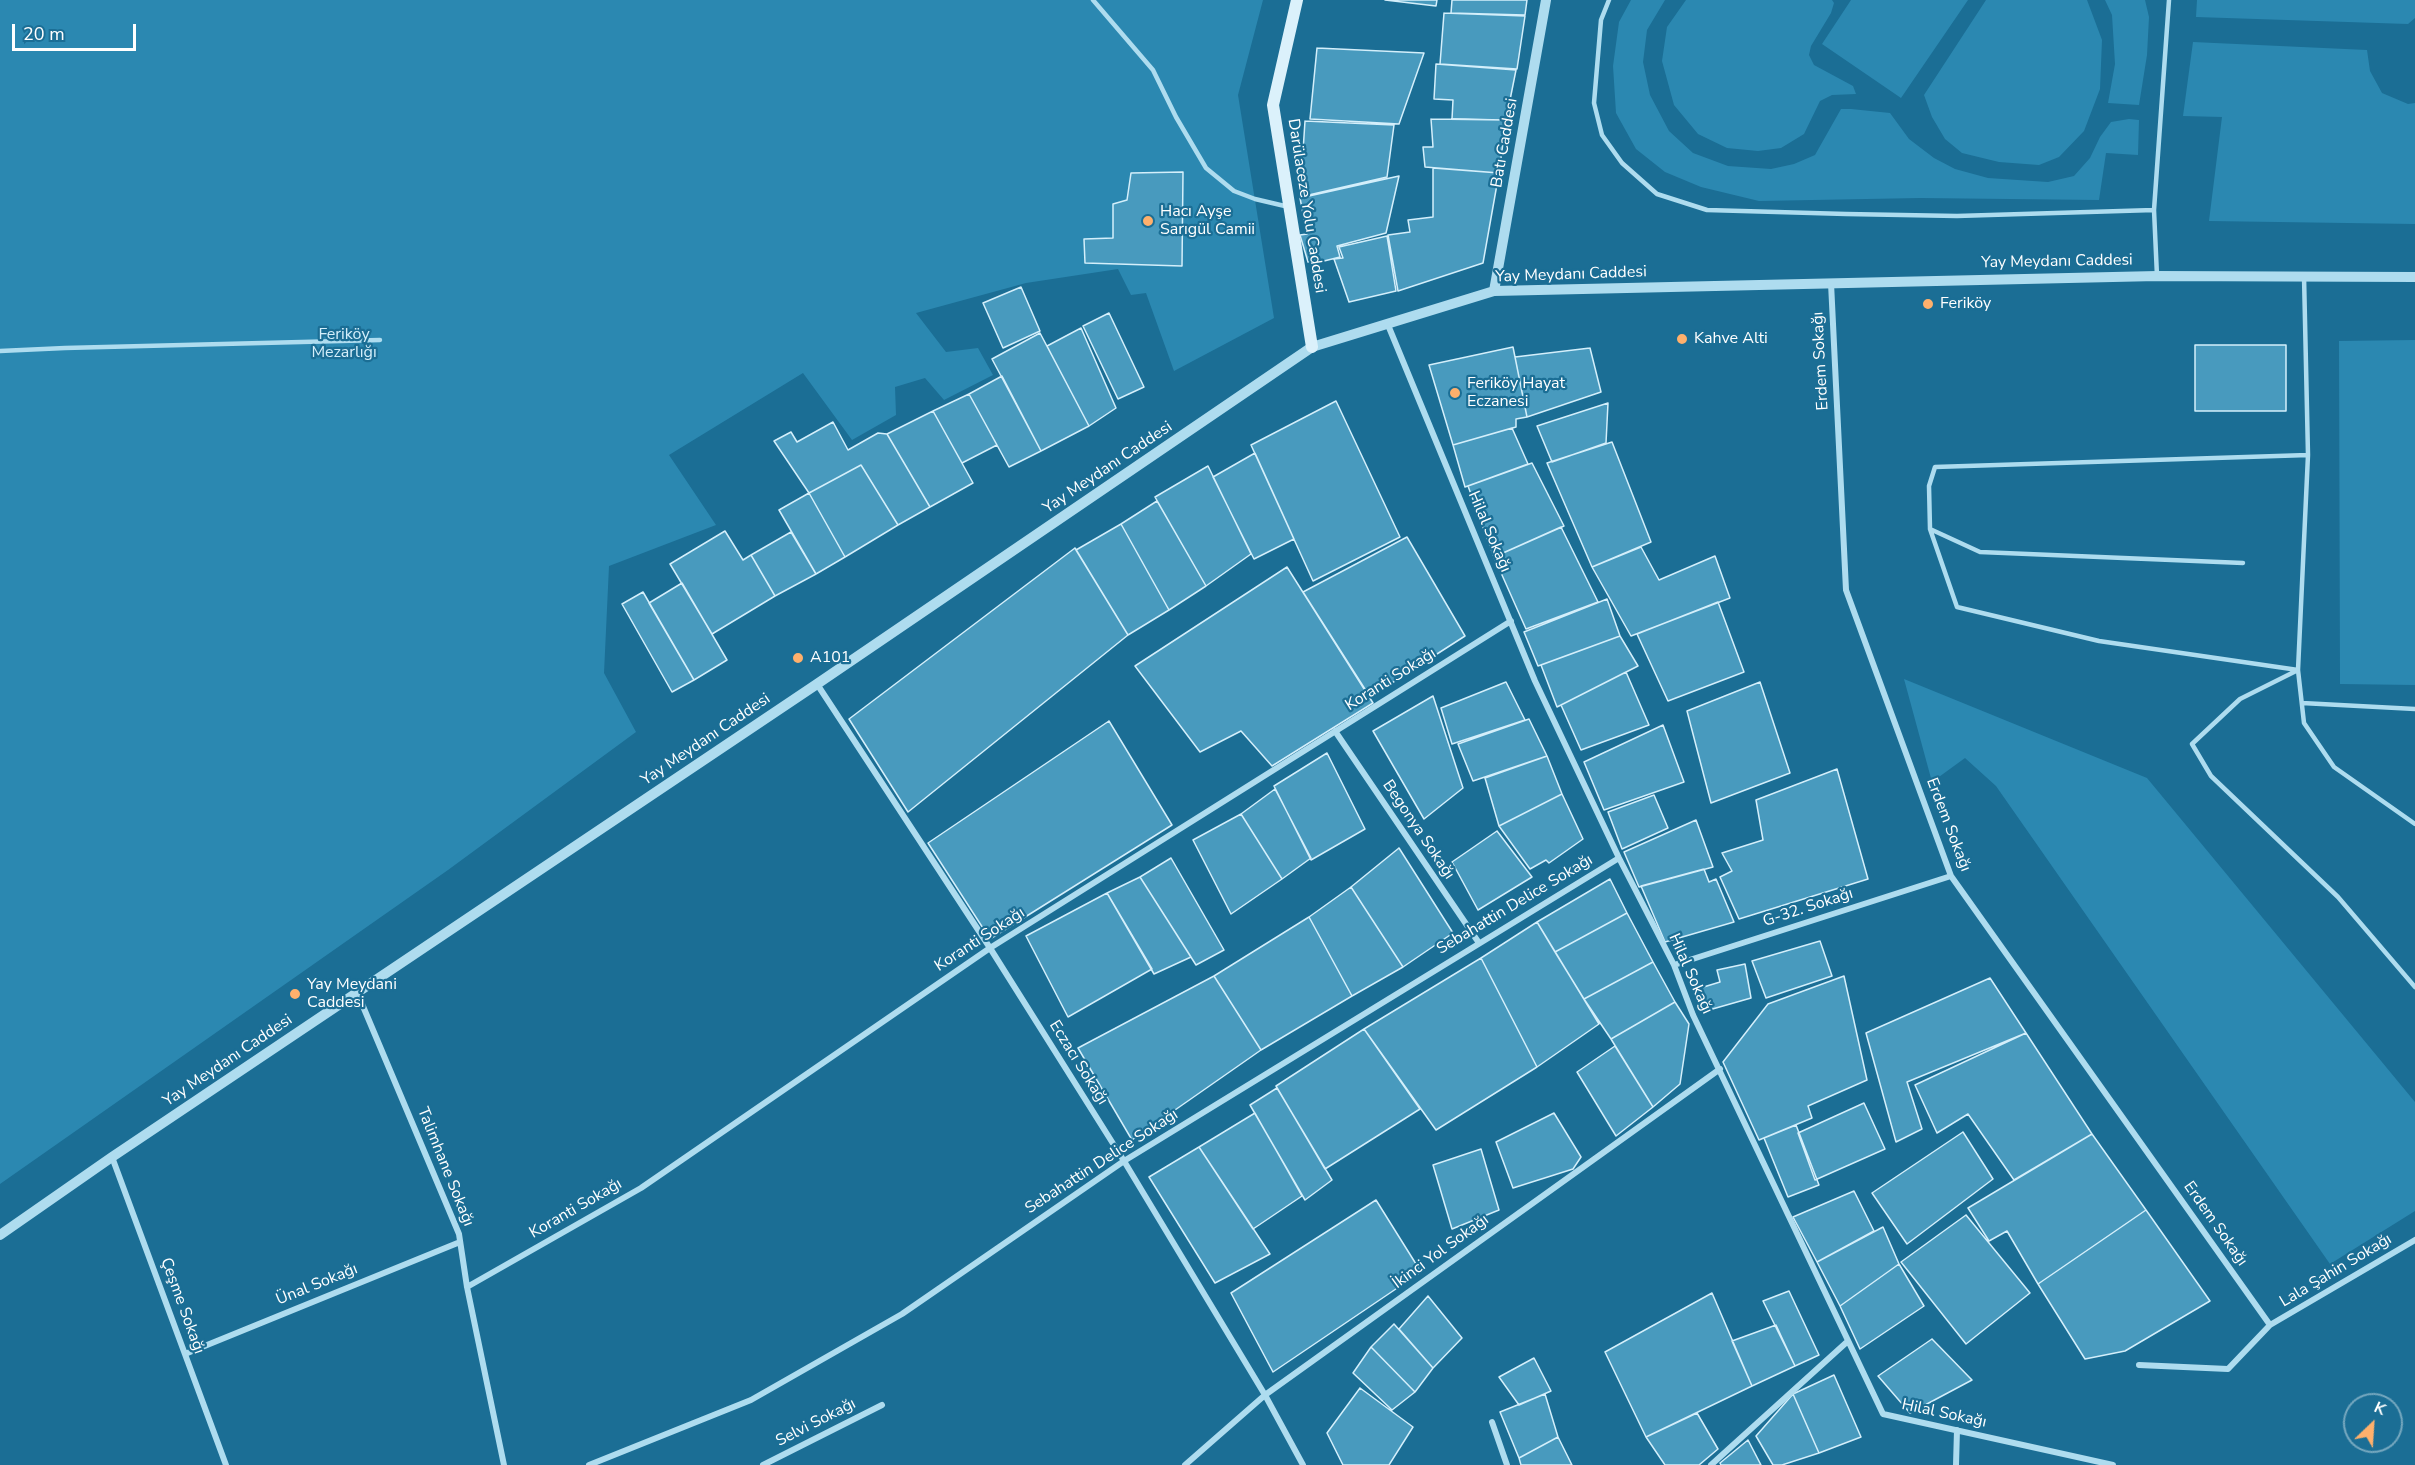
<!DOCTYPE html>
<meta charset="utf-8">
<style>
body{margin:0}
#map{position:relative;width:2415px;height:1465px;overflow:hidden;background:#1b6e95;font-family:"Nunito Sans",sans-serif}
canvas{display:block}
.north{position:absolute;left:2343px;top:1393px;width:60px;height:60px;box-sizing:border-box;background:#1b6e95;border:2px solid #76a8bf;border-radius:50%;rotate:25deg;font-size:16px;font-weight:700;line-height:24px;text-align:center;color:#fff}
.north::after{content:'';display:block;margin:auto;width:21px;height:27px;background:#ffb06c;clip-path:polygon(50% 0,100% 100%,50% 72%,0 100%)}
.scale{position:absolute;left:12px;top:24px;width:124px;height:27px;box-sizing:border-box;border:3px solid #fff;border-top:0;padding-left:8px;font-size:18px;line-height:21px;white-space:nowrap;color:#fff;-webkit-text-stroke:4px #1b6e95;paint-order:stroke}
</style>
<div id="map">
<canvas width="2415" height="1465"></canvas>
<div class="north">K</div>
<div class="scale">20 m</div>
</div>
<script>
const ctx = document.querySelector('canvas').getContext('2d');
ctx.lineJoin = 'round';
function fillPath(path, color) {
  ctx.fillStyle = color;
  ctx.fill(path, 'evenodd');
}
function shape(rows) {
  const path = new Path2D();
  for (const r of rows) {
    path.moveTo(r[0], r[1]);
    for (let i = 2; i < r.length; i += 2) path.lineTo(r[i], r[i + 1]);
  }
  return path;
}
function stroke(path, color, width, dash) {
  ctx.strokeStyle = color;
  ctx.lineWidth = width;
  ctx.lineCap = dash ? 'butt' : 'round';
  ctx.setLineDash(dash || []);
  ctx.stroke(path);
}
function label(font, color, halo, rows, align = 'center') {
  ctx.font = font + ' "Nunito Sans",sans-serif';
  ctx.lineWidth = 4.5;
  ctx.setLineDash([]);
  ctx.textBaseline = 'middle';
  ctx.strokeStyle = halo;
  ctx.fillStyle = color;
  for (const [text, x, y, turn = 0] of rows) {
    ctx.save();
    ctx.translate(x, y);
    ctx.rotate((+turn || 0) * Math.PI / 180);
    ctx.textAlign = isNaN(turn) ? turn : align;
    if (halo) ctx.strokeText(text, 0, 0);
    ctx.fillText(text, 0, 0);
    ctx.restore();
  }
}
fillPath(shape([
 [0,0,1263,0,1238,95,1274,318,1174,371,1146,293,1131,295,1118,269,1026,283,916,313,946,352,978,348,993,375,944,400,925,378,895,387,896,415,852,440,803,373,669,455,716,525,609,566,604,673,636,732,448,870,0,1184],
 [1631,0,1665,0,1647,30,1643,62,1650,95,1669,131,1693,153,1728,166,1771,169,1794,164,1815,155,1841,109,1851,109,1890,113,1909,139,1934,158,1955,169,1988,178,2048,182,2074,176,2090,158,2100,137,2111,122,2129,119,2139,120,2138,155,2106,153,2099,200,1920,198,1759,201,1701,187,1665,172,1636,149,1616,113,1613,66,1619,22],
 [1686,0,1832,0,1834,3,1831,13,1811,46,1809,55,1814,65,1853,86,1856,94,1832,95,1820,101,1804,134,1781,148,1758,151,1727,148,1698,134,1674,105,1662,61,1667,27],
 [1851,0,1968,0,1901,98,1822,44],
 [1986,0,2087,0,2102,40,2100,89,2084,131,2059,157,2039,165,1999,162,1962,153,1945,139,1932,117,1924,95],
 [2105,0,2145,0,2149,17,2147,55,2139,105,2108,103,2115,64,2112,15],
 [2197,0,2415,0,2415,18,2408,24,2196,17],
 [2193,42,2367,50,2370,71,2382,93,2408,104,2415,103,2415,224,2209,221,2222,117,2183,116],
 [2415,340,2415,685,2340,684,2339,341],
 [1904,679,2147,778,2415,1102,2415,1211,2330,1264,1996,786,1965,758,1932,782]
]), '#2b88b1');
const building = shape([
 [1385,0,1437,0,1436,6,1385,0],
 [1452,0,1527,0,1525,15,1451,13,1452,0],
 [1444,13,1525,16,1517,69,1440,64,1444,13],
 [1317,48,1424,53,1399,124,1310,119,1317,48],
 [1436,64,1516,70,1506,120,1452,119,1453,100,1434,99,1436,64],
 [1431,119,1506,120,1499,173,1425,167,1423,147,1433,147,1431,119],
 [1305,121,1394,125,1387,177,1300,197,1305,121],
 [1433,168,1499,173,1483,263,1398,291,1388,235,1410,232,1408,220,1433,217,1433,168],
 [1183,172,1182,266,1085,263,1084,239,1113,238,1113,204,1127,200,1131,173,1183,172],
 [1399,176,1386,233,1337,246,1340,257,1320,262,1319,259,1308,262,1300,235,1307,234,1300,198,1399,176],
 [1387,236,1396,291,1349,302,1334,259,1343,258,1339,247,1387,236],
 [1021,287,1040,331,1003,348,983,303,1021,287],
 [1109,313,1144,387,1118,399,1083,326,1109,313],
 [1081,328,1116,408,1089,426,1047,346,1081,328],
 [1040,333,1089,426,1041,451,992,359,1040,333],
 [2195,345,2286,345,2286,411,2195,411,2195,345],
 [1513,347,1527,417,1516,419,1516,427,1453,445,1429,365,1513,347],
 [1590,348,1601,392,1527,417,1515,357,1590,348],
 [1002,376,1041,451,1009,467,969,394,1002,376],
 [969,394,997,445,962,463,933,411,969,394],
 [1336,401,1400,537,1313,581,1251,445,1336,401],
 [1608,403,1606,443,1552,462,1537,426,1608,403],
 [933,411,973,483,930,507,887,434,933,411],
 [833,422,848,450,878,433,887,434,930,507,898,525,861,465,809,493,774,441,791,432,797,442,833,422],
 [1512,428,1528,464,1465,487,1453,445,1512,428],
 [1612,442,1651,542,1592,567,1547,463,1612,442],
 [1255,453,1294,539,1254,559,1213,477,1255,453],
 [1532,463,1564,526,1494,557,1468,486,1532,463],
 [861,465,898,525,845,557,809,493,861,465],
 [1208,466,1251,554,1206,586,1155,497,1208,466],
 [809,493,845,557,816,574,779,510,809,493],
 [1157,501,1206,586,1169,610,1121,524,1157,501],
 [1121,524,1169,610,1128,635,1076,550,1121,524],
 [1561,527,1598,602,1526,629,1494,557,1561,527],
 [725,531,743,560,751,555,775,596,712,634,670,564,725,531],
 [791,532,816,574,775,596,751,555,791,532],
 [1407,537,1465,636,1370,697,1303,592,1407,537],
 [1641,547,1659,580,1715,556,1730,598,1631,636,1592,567,1641,547],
 [1075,548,1128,635,908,812,849,719,1075,548],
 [1287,567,1373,703,1272,766,1241,731,1200,752,1135,666,1287,567],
 [682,583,727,660,694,680,649,603,682,583],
 [643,592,694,680,672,692,622,604,643,592],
 [1607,599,1620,636,1538,666,1524,632,1607,599],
 [1718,602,1744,672,1668,701,1637,634,1718,602],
 [1620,636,1638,666,1557,707,1541,665,1620,636],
 [1626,672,1649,725,1581,750,1561,705,1626,672],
 [1506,682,1525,720,1452,744,1441,708,1506,682],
 [1760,682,1790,773,1711,803,1687,711,1760,682],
 [1433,696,1463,788,1424,819,1373,731,1433,696],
 [1529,719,1547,756,1473,781,1458,744,1529,719],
 [1109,721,1172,825,990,939,928,843,1109,721],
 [1663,725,1684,782,1604,810,1584,762,1663,725],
 [1327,753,1365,829,1311,860,1274,786,1327,753],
 [1547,756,1562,794,1499,826,1485,778,1547,756],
 [1837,769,1868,879,1739,919,1720,877,1732,871,1722,853,1763,840,1756,800,1837,769],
 [1275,789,1311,858,1282,879,1241,814,1275,789],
 [1562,794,1583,839,1549,863,1546,860,1530,869,1499,826,1562,794],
 [1654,795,1668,828,1622,849,1608,812,1654,795],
 [1241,814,1282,879,1231,914,1193,840,1241,814],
 [1696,820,1713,867,1639,887,1624,852,1696,820],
 [1497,831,1532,877,1478,910,1452,862,1497,831],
 [1399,848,1453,933,1403,967,1351,887,1399,848],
 [1171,858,1224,950,1196,965,1140,877,1171,858],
 [1704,869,1709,882,1716,879,1734,922,1665,942,1641,886,1704,869],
 [1140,877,1191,957,1154,974,1107,893,1140,877],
 [1610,879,1627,913,1555,952,1537,922,1610,879],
 [1351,887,1403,967,1352,996,1309,917,1351,887],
 [1107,893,1152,969,1068,1017,1026,936,1107,893],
 [1627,913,1653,962,1584,999,1555,952,1627,913],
 [1309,917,1352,996,1261,1050,1214,976,1309,917],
 [1537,922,1599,1024,1537,1067,1481,958,1537,922],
 [1820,941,1832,976,1766,998,1752,961,1820,941],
 [1481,958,1537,1067,1436,1130,1364,1029,1481,958],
 [1653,962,1675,1002,1611,1039,1584,999,1653,962],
 [1745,964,1751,998,1709,1010,1697,989,1720,982,1717,970,1745,964],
 [1214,976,1261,1050,1132,1140,1078,1048,1214,976],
 [1844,976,1867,1080,1808,1106,1812,1118,1759,1140,1723,1062,1768,1004,1844,976],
 [1990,978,2026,1033,1907,1082,1922,1129,1896,1142,1866,1033,1990,978],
 [1675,1002,1689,1024,1680,1084,1653,1107,1611,1039,1675,1002],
 [1364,1029,1420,1109,1325,1169,1276,1086,1364,1029],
 [2026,1033,2092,1134,2014,1180,1968,1114,1937,1133,1915,1085,2026,1033],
 [1615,1046,1653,1107,1616,1136,1577,1072,1615,1046],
 [1277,1088,1332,1180,1305,1200,1250,1105,1277,1088],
 [1864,1103,1885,1149,1815,1180,1798,1133,1864,1103],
 [1255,1113,1302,1196,1253,1229,1199,1147,1255,1113],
 [1554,1113,1581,1157,1573,1169,1513,1188,1496,1142,1554,1113],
 [1796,1125,1819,1185,1788,1197,1764,1138,1796,1125],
 [1963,1132,1993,1179,1907,1244,1872,1193,1963,1132],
 [2092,1134,2146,1210,2038,1284,2007,1231,1989,1241,1968,1208,2092,1134],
 [1199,1147,1270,1254,1215,1283,1149,1177,1199,1147],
 [1481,1149,1499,1210,1452,1229,1433,1165,1481,1149],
 [1854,1191,1874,1231,1817,1262,1793,1217,1854,1191],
 [1376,1200,1421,1272,1273,1372,1231,1293,1376,1200],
 [2146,1210,2210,1301,2125,1351,2085,1359,2038,1284,2146,1210],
 [1966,1215,2030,1293,1966,1344,1901,1262,1966,1215],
 [1883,1227,1899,1264,1840,1306,1817,1262,1883,1227],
 [1899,1264,1924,1306,1860,1349,1840,1306,1899,1264],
 [1789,1291,1819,1355,1795,1366,1763,1301,1789,1291],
 [1712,1293,1752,1386,1646,1437,1605,1352,1712,1293],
 [1428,1296,1462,1338,1433,1368,1399,1329,1428,1296],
 [1394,1324,1433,1368,1415,1392,1371,1347,1394,1324],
 [1776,1325,1795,1366,1752,1386,1732,1341,1776,1325],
 [1932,1339,1972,1380,1910,1413,1878,1376,1932,1339],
 [1371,1347,1415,1392,1392,1410,1353,1373,1371,1347],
 [1534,1358,1551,1391,1519,1405,1499,1377,1534,1358],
 [1834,1375,1861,1437,1819,1453,1793,1394,1834,1375],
 [1360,1388,1413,1427,1389,1465,1343,1465,1327,1433,1360,1388],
 [1545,1394,1558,1437,1519,1458,1500,1412,1545,1394],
 [1793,1394,1819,1453,1782,1465,1773,1465,1756,1436,1793,1394],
 [1697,1413,1718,1449,1699,1465,1665,1465,1646,1437,1697,1413],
 [1558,1437,1572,1465,1521,1465,1519,1458,1558,1437],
 [1748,1440,1761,1465,1721,1465,1720,1463,1748,1440]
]);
fillPath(building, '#489abe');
stroke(building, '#d4effb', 1.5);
stroke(shape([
 [1093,0,1153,70,1176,117,1206,168,1234,191,1255,199,1289,207],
 [1609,0,1601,20,1594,103,1602,135,1622,163,1657,194,1707,210,1846,214,1957,216,2154,210],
 [2157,276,2154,210,2169,0],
 [0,351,65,348,380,340],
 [1930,529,1957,607,2099,641,2298,670,2308,455],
 [2243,563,1980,552,1930,529,1929,486,1935,467,2308,455,2304,276],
 [2302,703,2415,709],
 [2415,824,2334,767,2304,723,2298,670,2240,699,2192,744,2211,776,2338,897,2415,987]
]), '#aedcef', 4.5);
stroke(shape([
 [1831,283,1846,590,1951,876,2270,1325],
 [1388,325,1535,681,1619,858,1674,965,1693,1015,1883,1414,2113,1465],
 [817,684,990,948,1124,1161,1265,1395,1303,1465],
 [1335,731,1479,943],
 [1674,965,1951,876],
 [357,992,459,1234,467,1287,504,1465],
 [112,1157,226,1465],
 [467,1287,641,1188,990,948,1511,621],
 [185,1354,460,1242],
 [2139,1365,2228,1369,2270,1325,2415,1240],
 [1492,1422,1507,1465],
 [589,1465,751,1400,902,1314,1124,1161,1619,858],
 [763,1465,882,1405],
 [1185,1465,1265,1395,1720,1069],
 [1711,1465,1848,1341],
 [1956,1465,1957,1430]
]), '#aedcef', 6);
stroke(shape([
 [1494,291,1546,0],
 [0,1235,112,1157,817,684,1312,347,1494,291,2157,276,2415,277]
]), '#aedcef', 10);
stroke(shape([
 [1297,0,1273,105,1312,347]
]), '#dbf1fb', 12);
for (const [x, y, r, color] of [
 [1148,221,6,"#ffb06c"],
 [1928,304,6,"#ffb06c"],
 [1682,339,6,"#ffb06c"],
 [1455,393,6,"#ffb06c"],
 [798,658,6,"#ffb06c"],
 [295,994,6,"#ffb06c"]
]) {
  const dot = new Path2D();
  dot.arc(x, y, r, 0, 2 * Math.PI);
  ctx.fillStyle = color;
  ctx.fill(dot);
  stroke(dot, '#1b6e95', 2);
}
label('16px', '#fff', '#1b6e95', [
 ["Batı Caddesi",1505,143,-80],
 ["Darülaceze Yolu Caddesi",1306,206,81],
 ["Yay Meydanı Caddesi",2057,262,-1],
 ["Yay Meydanı Caddesi",1571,275,-2],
 ["Erdem Sokağı",1821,361,-93],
 ["Yay Meydanı Caddesi",1108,468,-34],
 ["Hilal Sokağı",1489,532,67],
 ["Koranti Sokağı",1391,680,-32],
 ["Yay Meydanı Caddesi",706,740,-34],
 ["Erdem Sokağı",1948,825,69],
 ["Begonya Sokağı",1418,830,56],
 ["Sebahattin Delice Sokağı",1515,905,-31],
 ["G-32. Sokağı",1808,908,-18],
 ["Koranti Sokağı",980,940,-33],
 ["Hilal Sokağı",1690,974,66],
 ["Yay Meydanı Caddesi",228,1061,-34],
 ["Eczacı Sokağı",1078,1063,58],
 ["Sebahattin Delice Sokağı",1102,1162,-33],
 ["Talimhane Sokağı",445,1167,68],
 ["Koranti Sokağı",576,1209,-30],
 ["Erdem Sokağı",2215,1224,55],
 ["İkinci Yol Sokağı",1441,1252,-36],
 ["Lala Şahin Sokağı",2336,1271,-31],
 ["Ünal Sokağı",317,1285,-22],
 ["Çeşme Sokağı",182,1306,70],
 ["Hilal Sokağı",1944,1414,12],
 ["Selvi Sokağı",816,1423,-27]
]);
label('16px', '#fff', '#1b6e95', [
 ["Hacı Ayşe",1160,212],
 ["Sarıgül Camii",1160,230],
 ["Feriköy",1940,304],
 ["Kahve Alti",1694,339],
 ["Feriköy Hayat",1467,384],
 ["Eczanesi",1467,402],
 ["A101",810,658],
 ["Yay Meydani",307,985],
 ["Caddesi",307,1003]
], 'left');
label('16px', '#d4effb', '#1b6e95', [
 ["Feriköy",344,335],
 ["Mezarlığı",344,353]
]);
</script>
